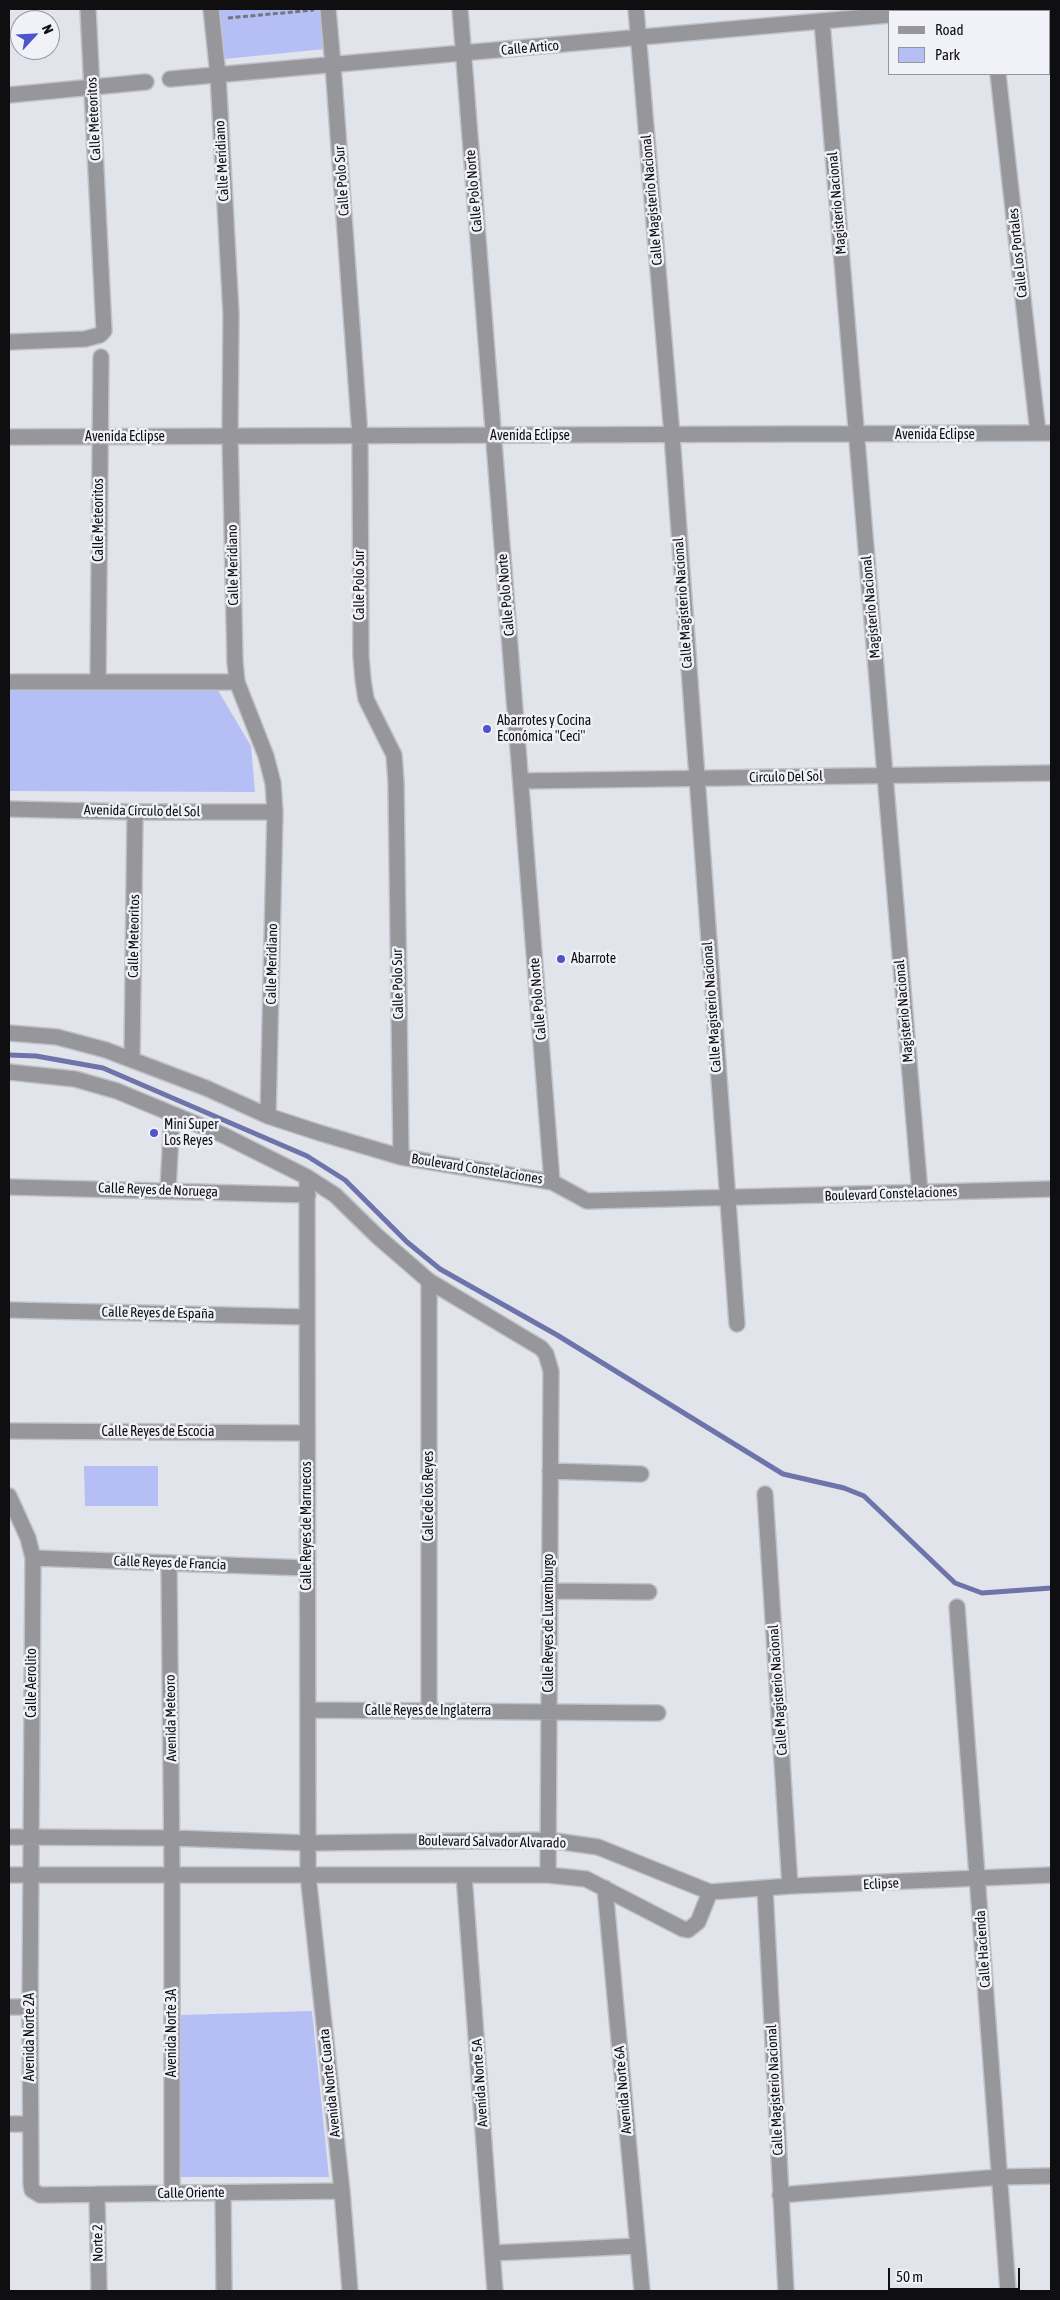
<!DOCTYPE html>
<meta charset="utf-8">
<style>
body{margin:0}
#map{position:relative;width:1060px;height:2300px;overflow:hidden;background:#e2e4ec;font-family:"Asap Condensed",sans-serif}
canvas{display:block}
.frame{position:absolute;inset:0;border:10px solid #0f0f12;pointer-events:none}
.legend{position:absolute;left:888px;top:10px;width:162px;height:65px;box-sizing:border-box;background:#f0f1f9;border:1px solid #96979d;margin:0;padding:6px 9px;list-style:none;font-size:15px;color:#0f0f12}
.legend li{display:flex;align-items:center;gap:10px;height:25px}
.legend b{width:25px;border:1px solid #96979d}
.north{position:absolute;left:10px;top:10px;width:50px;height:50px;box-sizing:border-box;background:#f0f1f9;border:1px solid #96979d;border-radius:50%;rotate:65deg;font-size:14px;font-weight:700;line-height:20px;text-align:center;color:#0f0f12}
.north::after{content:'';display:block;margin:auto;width:18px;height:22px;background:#5054ca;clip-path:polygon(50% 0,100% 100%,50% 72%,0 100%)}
.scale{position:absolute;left:888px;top:2268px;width:132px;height:22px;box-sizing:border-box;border:2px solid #0f0f12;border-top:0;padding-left:6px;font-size:15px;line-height:18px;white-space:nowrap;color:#0f0f12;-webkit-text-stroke:4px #f0f1f9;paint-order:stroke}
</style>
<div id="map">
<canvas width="1060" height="2300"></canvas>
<div class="frame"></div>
<ul class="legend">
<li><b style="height:6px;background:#97979b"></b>Road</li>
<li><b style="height:14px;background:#b5bff6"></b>Park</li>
</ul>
<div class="north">N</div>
<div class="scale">50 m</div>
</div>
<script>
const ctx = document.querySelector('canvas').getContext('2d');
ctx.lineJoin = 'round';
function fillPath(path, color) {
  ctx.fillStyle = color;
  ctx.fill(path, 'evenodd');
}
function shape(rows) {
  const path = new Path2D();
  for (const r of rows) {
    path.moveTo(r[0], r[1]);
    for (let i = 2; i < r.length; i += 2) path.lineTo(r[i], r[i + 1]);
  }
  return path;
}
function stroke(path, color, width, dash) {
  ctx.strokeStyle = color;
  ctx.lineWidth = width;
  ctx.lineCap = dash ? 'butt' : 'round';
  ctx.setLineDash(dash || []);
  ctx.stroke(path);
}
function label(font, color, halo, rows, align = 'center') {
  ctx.font = font + ' "Asap Condensed",sans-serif';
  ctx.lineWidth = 5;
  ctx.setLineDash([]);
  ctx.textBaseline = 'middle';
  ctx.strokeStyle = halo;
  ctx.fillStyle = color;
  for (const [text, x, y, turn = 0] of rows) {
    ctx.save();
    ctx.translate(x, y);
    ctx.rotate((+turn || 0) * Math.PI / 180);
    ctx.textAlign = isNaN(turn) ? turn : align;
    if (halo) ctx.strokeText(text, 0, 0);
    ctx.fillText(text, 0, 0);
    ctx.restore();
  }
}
fillPath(shape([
 [219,9,321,9,325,49,224,59],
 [216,687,251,746,255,792,10,791,9,788,9,689],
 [84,1466,158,1466,158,1506,85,1506],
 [312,2011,329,2177,180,2177,180,2015]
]), '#b5bff6');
stroke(shape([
 [9,1055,36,1056,103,1068,307,1156,345,1180,407,1242,440,1269,557,1335,783,1474,844,1488,864,1496,955,1583,982,1593,1051,1588]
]), '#6d74a9', 5);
const minor = shape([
 [211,9,218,75,231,314,230,436,235,662,237,682,266,756,273,783,275,812,268,1116],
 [328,9,333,65,360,436,361,656,363,680,366,699,394,755,396,782,401,1157],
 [460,9,552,1182],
 [636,9,672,435,737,1324],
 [991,9,991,11],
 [937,11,966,9],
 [822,22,920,1193],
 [998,74,1038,433],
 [170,79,889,15],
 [9,95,146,82],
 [9,342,85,339,100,335,104,331,88,9],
 [9,437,1051,433],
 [9,682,237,682],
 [98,682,101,357],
 [521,781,1051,773],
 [9,809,135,812,275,812],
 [9,1033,57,1037,106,1050,206,1088,268,1116,320,1133,401,1157,552,1182,587,1201,1051,1189],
 [132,1060,135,812],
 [9,1072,75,1079,117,1091,223,1135,307,1177,335,1195,377,1236,429,1281,541,1348,546,1354,551,1371,548,1875],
 [307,1177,308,1875,342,2191,350,2291],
 [9,1187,308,1195],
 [168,1190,172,1114],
 [429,1281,429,1711],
 [9,1310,307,1317],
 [9,1431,307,1433],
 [550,1471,641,1474],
 [765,1494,790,1886],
 [9,1496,28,1538,33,1558,30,2007,31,2184,32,2190,40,2195,342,2191],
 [33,1558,307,1568],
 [169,1563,172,1874,172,2193],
 [550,1591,649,1592],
 [957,1607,1008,2291],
 [308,1710,658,1713],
 [9,1837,172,1838,308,1843,549,1840,598,1847,710,1892,790,1886,1051,1875],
 [9,1875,548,1875,586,1879,683,1929,688,1930,698,1922,710,1892],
 [464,1875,495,2291],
 [605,1888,642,2291],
 [765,1889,786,2291],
 [9,2007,30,2007],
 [9,2124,30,2124],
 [223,2193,224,2291],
 [97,2194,99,2291],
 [780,2195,1000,2177,1051,2176],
 [493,2253,637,2246]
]);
stroke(minor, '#c0c2c9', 18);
stroke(shape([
 [228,18,314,10]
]), '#75767b', 3, [5, 2.5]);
stroke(minor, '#97979b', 15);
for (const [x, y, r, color] of [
 [487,729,5,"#5054ca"],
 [561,959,5,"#5054ca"],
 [154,1133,5,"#5054ca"]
]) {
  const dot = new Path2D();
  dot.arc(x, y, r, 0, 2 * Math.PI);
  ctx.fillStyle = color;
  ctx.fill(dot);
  stroke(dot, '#f0f1f9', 2);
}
label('14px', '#0f0f12', '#f0f1f9', [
 ["Calle Artico",530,48,-5],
 ["Calle Meteoritos",94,119,-93],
 ["Calle Meridiano",222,161,-93],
 ["Calle Polo Sur",342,181,-94],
 ["Calle Polo Norte",474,191,-95],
 ["Calle Magisterio Nacional",652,200,-95],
 ["Magisterio Nacional",837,203,-95],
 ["Calle Los Portales",1018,253,-96],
 ["Avenida Eclipse",935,435],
 ["Avenida Eclipse",530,436],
 ["Avenida Eclipse",125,437],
 ["Calle Meteoritos",99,520,-90],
 ["Calle Meridiano",233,565,-91],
 ["Calle Polo Sur",360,585,-90],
 ["Calle Polo Norte",506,595,-95],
 ["Calle Magisterio Nacional",683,603,-94],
 ["Magisterio Nacional",871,607,-95],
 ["Circulo Del Sol",786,777,-1],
 ["Avenida Círculo del Sol",142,811,1],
 ["Calle Meteoritos",134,936,-89],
 ["Calle Meridiano",272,964,-89],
 ["Calle Polo Sur",398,984,-91],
 ["Calle Polo Norte",538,999,-95],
 ["Calle Magisterio Nacional",712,1007,-94],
 ["Magisterio Nacional",904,1011,-95],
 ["Boulevard Constelaciones",477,1169,9],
 ["Calle Reyes de Noruega",158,1190,2],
 ["Boulevard Constelaciones",891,1194,-2],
 ["Calle Reyes de España",158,1313,1],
 ["Calle Reyes de Escocia",158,1432],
 ["Calle de los Reyes",429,1496,-90],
 ["Calle Reyes de Marruecos",307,1526,-90],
 ["Calle Reyes de Francia",170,1563,2],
 ["Calle Reyes de Luxemburgo",549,1623,-90],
 ["Calle Aerolito",32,1683,-90],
 ["Calle Magisterio Nacional",778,1690,-94],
 ["Calle Reyes de Inglaterra",428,1711],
 ["Avenida Meteoro",171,1718,-91],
 ["Boulevard Salvador Alvarado",492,1842,1],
 ["Eclipse",881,1884,-3],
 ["Calle Hacienda",983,1949,-94],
 ["Avenida Norte 3A",172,2033,-90],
 ["Avenida Norte 2A",30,2037,-90],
 ["Avenida Norte Cuarta",330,2083,-96],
 ["Avenida Norte 5A",480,2083,-94],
 ["Avenida Norte 6A",623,2090,-95],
 ["Calle Magisterio Nacional",775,2090,-93],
 ["Calle Oriente",191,2193,-1],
 ["Norte 2",98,2243,-91]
]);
label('14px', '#0f0f12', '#f0f1f9', [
 ["Abarrotes y Cocina",497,721],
 ["Económica ''Ceci''",497,737],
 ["Abarrote",571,959],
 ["Mini Super",164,1125],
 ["Los Reyes",164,1141]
], 'left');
</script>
